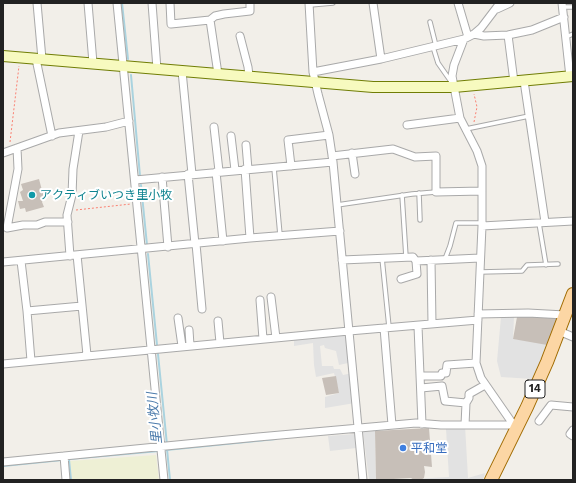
<!DOCTYPE html>
<meta charset="utf-8">
<style>
body{margin:0}
#map{position:relative;width:576px;height:483px;overflow:hidden;background:#f2efe9;font-family:"Work Sans",sans-serif}
canvas{display:block}
.frame{position:absolute;inset:0;border:4px solid #222;pointer-events:none}
</style>
<div id="map">
<canvas width="576" height="483"></canvas>
<div class="frame"></div>
</div>
<script>
const ctx = document.querySelector('canvas').getContext('2d');
ctx.lineJoin = 'round';
function fillPath(path, color) {
  ctx.fillStyle = color;
  ctx.fill(path, 'evenodd');
}
function shape(rows) {
  const path = new Path2D();
  for (const r of rows) {
    path.moveTo(r[0], r[1]);
    for (let i = 2; i < r.length; i += 2) path.lineTo(r[i], r[i + 1]);
  }
  return path;
}
function stroke(path, color, width, dash) {
  ctx.strokeStyle = color;
  ctx.lineWidth = width;
  ctx.lineCap = dash ? 'butt' : 'round';
  ctx.setLineDash(dash || []);
  ctx.stroke(path);
}
function label(font, color, halo, rows, align = 'center') {
  ctx.font = font + ' "Work Sans","Noto Sans JP",sans-serif';
  ctx.lineWidth = 4;
  ctx.setLineDash([]);
  ctx.textBaseline = 'middle';
  ctx.strokeStyle = halo;
  ctx.fillStyle = color;
  for (const [text, x, y, turn = 0] of rows) {
    ctx.save();
    ctx.translate(x, y);
    ctx.rotate((+turn || 0) * Math.PI / 180);
    ctx.textAlign = isNaN(turn) ? turn : align;
    if (halo) ctx.strokeText(text, 0, 0);
    ctx.fillText(text, 0, 0);
    ctx.restore();
  }
}
fillPath(shape([
 [156,455,159,480,72,480,70,461]
]), '#eef0d5');
fillPath(shape([
 [501,317,514,317,513,339,549,342,533,379,501,377,497,361],
 [346,331,348,363,339,365,336,351,325,348,324,345,320,346,322,366,333,366,334,369,340,369,343,375,353,373,355,403,325,408,325,397,339,393,334,373,316,377,314,365,313,343,294,346,294,336],
 [465,425,468,478,485,473,483,480,396,480,449,477,446,429],
 [375,431,376,480,369,480,363,432],
 [355,434,356,448,330,451,328,436]
]), '#e2e2e2');
stroke(shape([
 [122,3,128,59],
 [131,75,140,176],
 [141,185,147,245],
 [148,254,157,345],
 [158,354,167,445],
 [167,449,170,480],
 [166,450,276,439],
 [3,466,62,460],
 [71,480,69,459,159,451]
]), '#aad3df', 2);
fillPath(shape([
 [39,179,44,198,42,202,44,207,26,212,25,208,20,209,18,201,23,201,20,192,23,190,21,184],
 [561,315,553,346,513,339,517,317],
 [336,376,339,393,326,395,322,378],
 [429,428,432,467,424,466,425,472,424,478,421,480,414,480,411,478,376,480,375,431]
]), '#c7bfb8');
const lane = shape([
 [310,5,333,3],
 [563,7,573,7],
 [430,22,436,46],
 [566,37,573,34],
 [433,47,438,63,452,83],
 [466,129,529,116],
 [274,168,280,235],
 [419,193,420,220],
 [402,195,406,257],
 [337,205,412,194,436,192],
 [539,223,546,265],
 [382,258,389,327],
 [445,259,450,246,456,223,482,223],
 [480,272,522,271,527,265,558,264]
]);
const street = shape([
 [37,3,42,59],
 [88,3,93,63],
 [117,3,164,480],
 [152,3,157,69],
 [170,3,171,24,210,20,218,74],
 [309,3,313,72,318,94,329,135,333,162,363,480],
 [373,3,381,59],
 [458,3,468,37],
 [562,3,570,77],
 [497,9,510,3],
 [210,20,215,16,224,14,250,11,250,3],
 [474,34,484,36,508,35,532,30,564,17],
 [508,35,514,82],
 [240,36,248,67,249,76],
 [464,39,454,65,452,76,460,118,477,151,482,166,482,226,476,363,481,378,515,427],
 [36,59,52,136],
 [182,71,192,174],
 [313,72,381,59,464,39,474,34,481,28,500,3],
 [524,81,545,222],
 [407,125,460,118],
 [214,127,219,171],
 [231,136,235,170],
 [246,145,248,169],
 [17,148,18,169,7,228,23,225,37,225,45,222,68,222],
 [3,153,59,133,106,127,129,121],
 [352,153,355,174],
 [332,156,393,149,415,157,436,156,436,192,482,191],
 [291,166,288,140,329,135],
 [245,169,250,238],
 [216,172,223,241],
 [188,174,195,244],
 [162,177,168,247],
 [135,180,333,162],
 [482,226,573,221],
 [196,244,202,309],
 [77,255,87,355],
 [70,256,67,215,72,195,73,169,79,131],
 [342,260,413,257,416,261,480,258],
 [431,260,432,324],
 [21,261,27,311,31,361],
 [3,262,250,238,340,231],
 [401,279,417,274,416,261],
 [271,297,276,338],
 [260,300,263,339],
 [27,311,82,306],
 [478,314,528,313,565,315],
 [178,318,182,346],
 [218,321,220,343],
 [418,326,422,424],
 [384,328,392,425],
 [189,330,190,345],
 [559,331,573,337],
 [3,364,349,331,478,320],
 [420,376,441,376,442,373,446,373,447,365,476,363],
 [421,388,442,386,445,401,466,403],
 [539,421,551,405,573,407],
 [465,425,466,403,469,398,469,394,485,385],
 [573,430,570,434,573,436],
 [64,456,66,480],
 [3,462,258,437,416,423,441,425,514,425]
]);
const secondary = shape([
 [3,56,373,87,454,87,573,76]
]);
const primary = shape([
 [491,480,527,407,547,362,573,294]
]);
stroke(lane, '#a9a9a9', 5.5);
stroke(street, '#a9a9a9', 9);
stroke(secondary, '#707d05', 12);
stroke(primary, '#a06b00', 14);
stroke(shape([
 [474,122,477,107,474,94],
 [10,142,19,66],
 [76,210,131,204]
]), '#fa8072', 1, [2, 2]);
stroke(lane, '#fff', 3.5);
stroke(street, '#fff', 7);
stroke(secondary, '#f7fabf', 10);
stroke(primary, '#fcd6a4', 12);
for (const [x, y, r, color] of [
 [32,195,4,"#0f9aa8"],
 [403,448,4,"#3f7fe0"]
]) {
  const dot = new Path2D();
  dot.arc(x, y, r, 0, 2 * Math.PI);
  ctx.fillStyle = color;
  ctx.fill(dot);
  stroke(dot, '#fff', 1.5);
}
for (const [x, y, w] of [
 [535,389,20]
]) {
  const box = new Path2D();
  box.roundRect(x - w / 2, y - 9, w, 18, 3);
  ctx.fillStyle = '#fff';
  ctx.fill(box);
  stroke(box, '#222', 1);
}
label('bold 11px', '#222', null, [
 ["14",535,389]
]);
label('12px', '#0d838f', '#fff', [
 ["アクティブいつき里小牧",40,195]
], 'left');
label('12px', '#366cbe', '#fff', [
 ["平和堂",411,448]
], 'left');
label('italic 13px', '#4a7aab', '#fff', [
 ["里小牧川",155,418,-96]
]);
</script>
